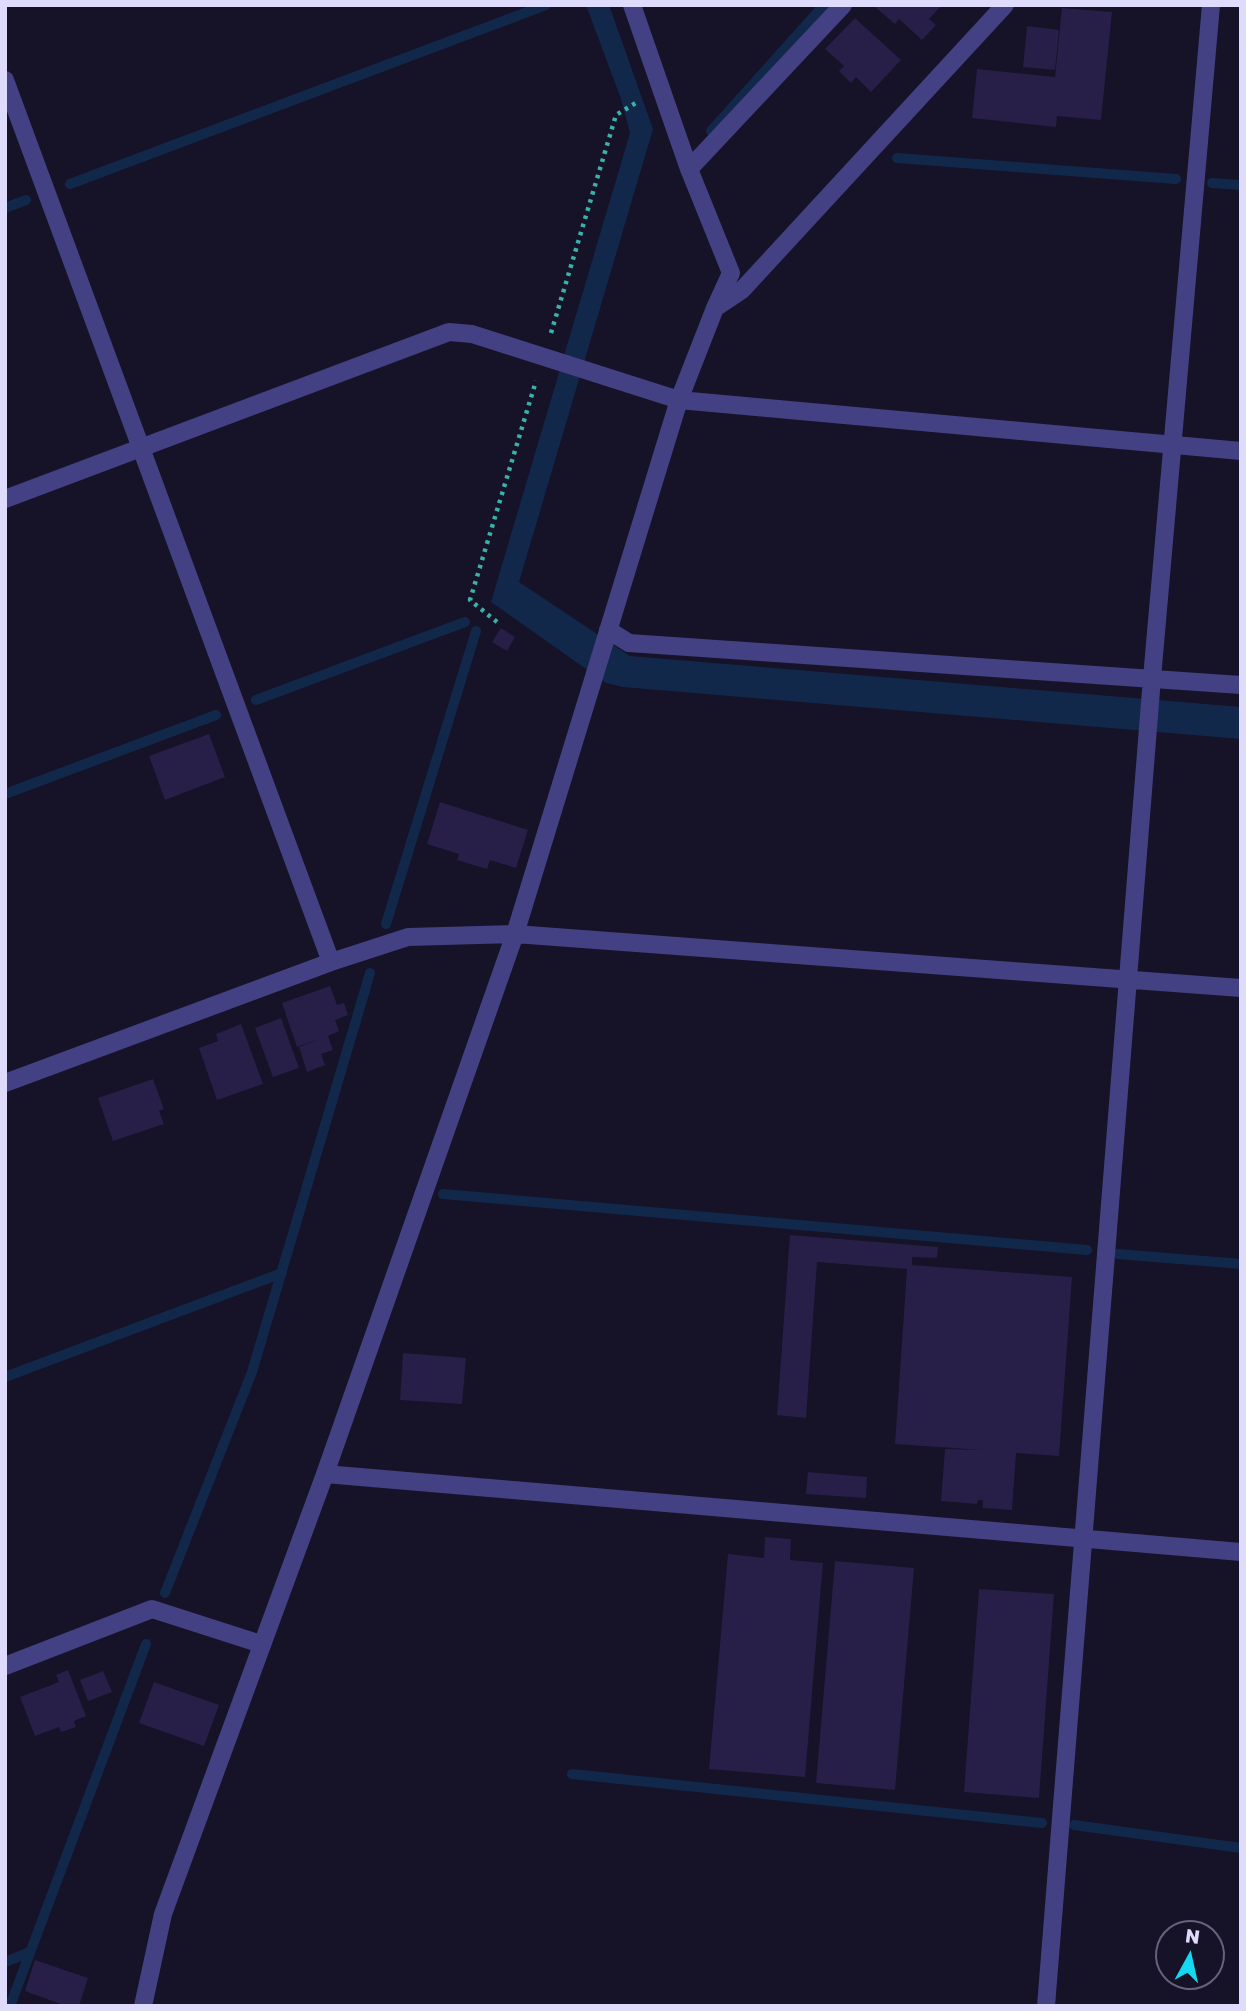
<!DOCTYPE html>
<style>
body{margin:0}
#map{position:relative;width:1246px;height:2011px;overflow:hidden;background:#161227;font-family:"Golos Text",sans-serif}
canvas{display:block}
.frame{position:absolute;inset:0;border:7px solid #dfdbfc;pointer-events:none}
.north{position:absolute;left:1155px;top:1920px;width:70px;height:70px;box-sizing:border-box;background:#161227;border:2px solid #66627c;border-radius:50%;rotate:8deg;font-size:19px;font-weight:700;line-height:28px;text-align:center;color:#dfdbfc}
.north::after{content:'';display:block;margin:auto;width:24px;height:32px;background:#14d8ef;clip-path:polygon(50% 0,100% 100%,50% 72%,0 100%)}
</style>
<div id="map">
<canvas width="1246" height="2011"></canvas>
<div class="frame"></div>
<div class="north">N</div>
</div>
<script>
const ctx = document.querySelector('canvas').getContext('2d');
ctx.lineJoin = 'round';
function fillPath(path, color) {
  ctx.fillStyle = color;
  ctx.fill(path, 'evenodd');
}
function shape(rows) {
  const path = new Path2D();
  for (const r of rows) {
    path.moveTo(r[0], r[1]);
    for (let i = 2; i < r.length; i += 2) path.lineTo(r[i], r[i + 1]);
  }
  return path;
}
function stroke(path, color, width, dash) {
  ctx.strokeStyle = color;
  ctx.lineWidth = width;
  ctx.lineCap = dash ? 'butt' : 'round';
  ctx.setLineDash(dash || []);
  ctx.stroke(path);
}
fillPath(shape([
 [586,5,609,5,653,129,519,582,630,656,1241,707,1241,739,623,687,606,683,491,602,630,133,621,99]
]), '#12284b');
stroke(shape([
 [711,131,824,5],
 [897,158,1176,179],
 [1212,183,1241,185],
 [70,184,546,5],
 [5,208,26,200],
 [256,700,465,622],
 [5,794,216,715],
 [386,924,476,631],
 [443,1194,1087,1250],
 [1118,1254,1241,1264],
 [5,1377,282,1273],
 [165,1593,252,1372,370,973],
 [572,1774,1042,1823],
 [1074,1825,1241,1848],
 [5,1962,30,1952],
 [10,2006,146,1644]
]), '#12284b', 10);
fillPath(shape([
 [877,5,942,5,929,19,936,25,922,40,899,19,895,24,875,7],
 [1062,8,1112,12,1101,120,1057,116,1056,127,972,118,977,69,1055,77],
 [855,18,901,60,871,92,856,77,851,83,839,71,844,66,825,49],
 [1027,26,1059,30,1055,70,1023,67],
 [501,628,515,637,507,651,492,642],
 [209,734,225,777,165,800,149,756],
 [440,802,528,830,516,868,490,860,487,869,457,860,459,854,427,844],
 [330,986,337,1005,344,1003,348,1015,335,1020,339,1031,328,1036,333,1050,321,1054,325,1065,307,1072,299,1047,322,1038,297,1047,282,1003],
 [281,1018,299,1068,273,1077,255,1028],
 [241,1024,263,1084,217,1100,199,1048,218,1041,216,1034],
 [153,1079,164,1109,159,1111,164,1124,113,1141,98,1098],
 [790,1235,938,1247,937,1258,912,1257,912,1265,1072,1277,1059,1456,1016,1453,1012,1510,983,1508,983,1500,978,1500,977,1504,941,1501,945,1449,982,1450,895,1444,907,1269,817,1262,806,1418,777,1415],
 [403,1353,466,1358,462,1404,400,1400],
 [808,1472,867,1477,866,1498,806,1494],
 [765,1537,791,1539,790,1560,823,1563,805,1777,709,1769,728,1554,764,1558],
 [835,1561,914,1568,895,1790,816,1783],
 [979,1589,1054,1594,1039,1798,964,1792],
 [68,1670,86,1716,74,1721,76,1727,61,1732,59,1727,35,1736,20,1697,59,1682,56,1675],
 [103,1671,112,1692,88,1701,80,1680],
 [154,1682,219,1705,204,1746,139,1723],
 [35,1960,88,1978,79,2006,66,2006,25,1991]
]), '#271f47');
stroke(shape([
 [551,333,616,115,639,101],
 [497,622,470,600,536,381]
]), '#39b2ab', 4.5, [3.5, 5]);
stroke(shape([
 [5,80,331,962],
 [689,169,843,5],
 [715,308,742,290,1005,5],
 [5,499,449,332,472,334,679,400,1241,451],
 [608,630,629,643,1241,685],
 [5,1083,331,962,408,937,515,934,1241,988],
 [325,1474,1241,1552],
 [5,1666,152,1609,261,1644],
 [143,2006,163,1914,325,1474,515,934,679,400,715,308,731,273,689,169,632,5],
 [1046,2006,1152,678,1211,5]
]), '#434083', 18);
</script>
